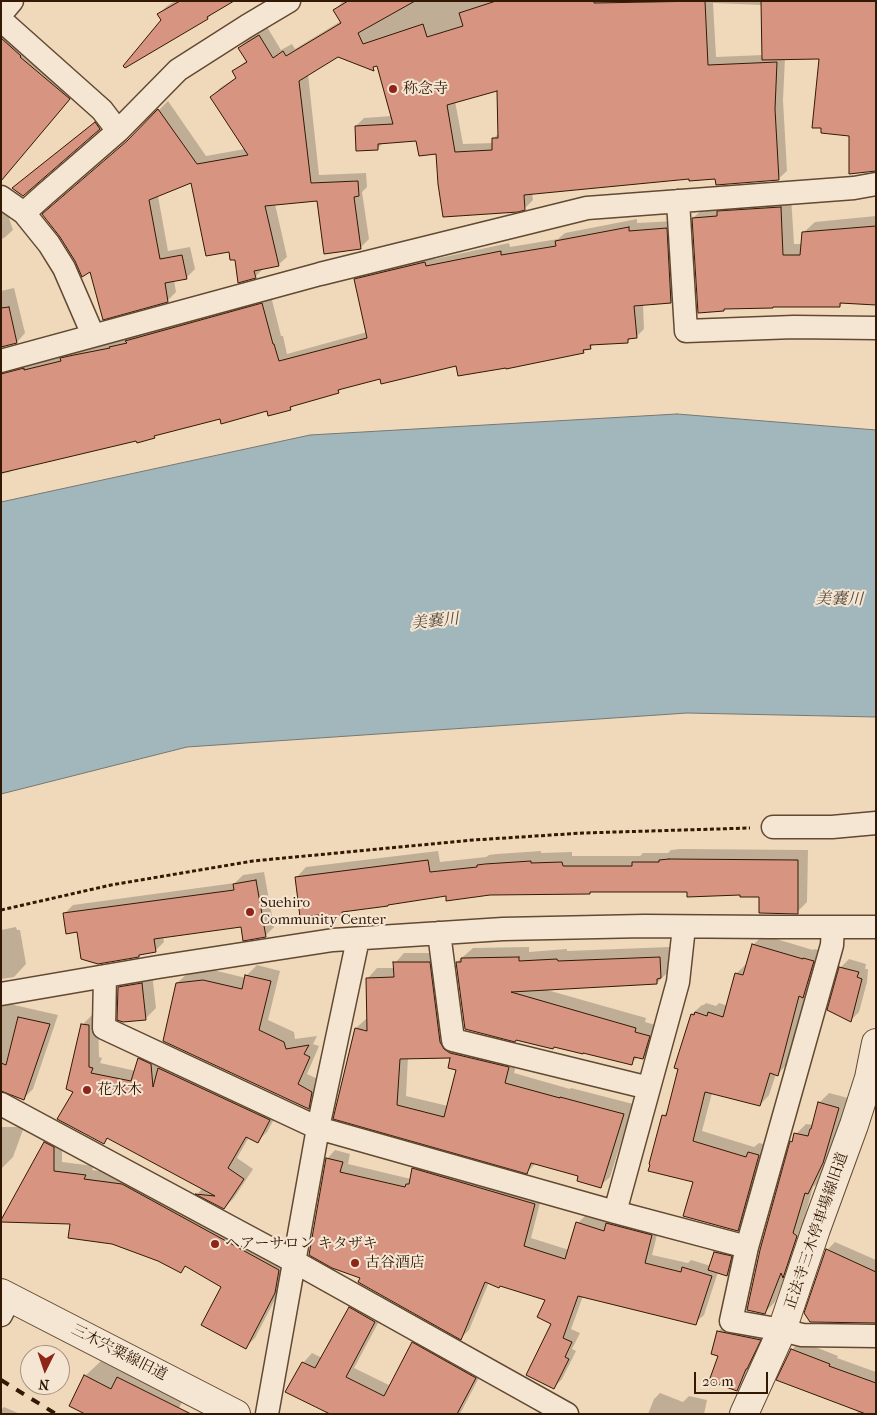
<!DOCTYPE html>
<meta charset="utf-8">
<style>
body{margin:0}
#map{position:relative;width:877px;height:1415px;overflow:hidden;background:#f0d9bb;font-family:"IM FELL French Canon",serif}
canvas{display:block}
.frame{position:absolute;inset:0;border:2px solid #331904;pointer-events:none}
.north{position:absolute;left:20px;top:1345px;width:50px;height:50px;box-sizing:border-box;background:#f5e6d3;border:1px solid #a79480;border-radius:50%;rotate:184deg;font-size:14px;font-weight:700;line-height:20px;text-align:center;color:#331904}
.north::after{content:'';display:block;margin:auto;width:18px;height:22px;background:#8f2418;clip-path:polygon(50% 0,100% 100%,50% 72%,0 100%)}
.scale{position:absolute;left:694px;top:1372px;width:74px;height:22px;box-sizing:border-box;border:2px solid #331904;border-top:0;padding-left:6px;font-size:15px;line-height:18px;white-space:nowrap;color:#331904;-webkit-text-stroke:4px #f5e6d3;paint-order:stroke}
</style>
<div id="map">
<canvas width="877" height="1415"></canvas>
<div class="frame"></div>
<div class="north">N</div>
<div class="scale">20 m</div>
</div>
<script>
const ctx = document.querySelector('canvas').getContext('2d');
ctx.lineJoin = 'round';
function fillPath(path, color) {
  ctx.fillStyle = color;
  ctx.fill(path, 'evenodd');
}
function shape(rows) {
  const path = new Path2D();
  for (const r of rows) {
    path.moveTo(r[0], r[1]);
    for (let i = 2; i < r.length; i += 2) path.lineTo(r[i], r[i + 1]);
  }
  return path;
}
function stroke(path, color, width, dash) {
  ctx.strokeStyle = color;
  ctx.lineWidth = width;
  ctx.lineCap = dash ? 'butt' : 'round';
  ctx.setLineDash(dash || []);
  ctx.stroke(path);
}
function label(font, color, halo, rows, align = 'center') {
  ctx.font = font + ' "IM FELL French Canon","Noto Serif JP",serif';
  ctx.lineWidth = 4;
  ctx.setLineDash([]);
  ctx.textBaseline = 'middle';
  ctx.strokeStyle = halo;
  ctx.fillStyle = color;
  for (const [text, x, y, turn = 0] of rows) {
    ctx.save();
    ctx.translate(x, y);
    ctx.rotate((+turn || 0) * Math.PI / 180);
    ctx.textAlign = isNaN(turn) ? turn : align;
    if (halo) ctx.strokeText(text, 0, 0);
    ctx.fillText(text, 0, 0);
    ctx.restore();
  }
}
const water = shape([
 [677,414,876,430,876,717,687,713,187,747,1,794,1,502,310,435,677,414]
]);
fillPath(water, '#a1b7bc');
stroke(water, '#757872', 1);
fillPath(shape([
 [175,1,232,1,215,11,208,18,162,20,159,14,167,6],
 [343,1,876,1,850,135,821,58,785,58,783,100,787,171,778,179,690,177,532,193,533,200,524,209,417,140,384,142,378,148,356,126,364,118,392,116,378,65,338,56,308,74,319,175,366,173,367,187,362,192,369,239,360,248,318,199,275,204,287,257,278,265,264,268,255,277,236,259,230,251,192,181,158,196,168,251,190,247,195,269,186,278,174,280,176,292,167,301,136,133,168,101,206,156,245,149,212,97,220,88,237,77,234,71,247,60,239,48,248,39,267,27,281,50,292,44,295,49,341,21,335,10],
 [713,3,762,5,763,55,716,57],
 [498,89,499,133,493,139,493,143,463,144,455,101],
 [1,22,78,90,11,169,1,176],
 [101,117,105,122,99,128,14,188],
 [791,196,794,244,802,244,803,233,815,222,876,216,876,303,843,302,840,306,773,305,725,308,724,310,693,218,705,207],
 [1,198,3,200,13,230,4,238,1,239],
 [637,219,637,223,675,221,679,294,671,302,643,304,644,329,636,337,631,338,628,341,595,343,590,348,586,349,583,352,457,364,381,378,342,388,338,392,295,404,290,409,268,409,220,417,157,434,154,437,137,439,13,469,10,472,1,474,1,363,271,296,281,336,283,336,287,354,367,332,355,280,363,271,433,254,435,259,509,243,510,247,558,239,565,233],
 [14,288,25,333,17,342,1,346,1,291],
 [680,849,808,850,807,902,797,912,760,896,688,891,591,891,447,895,389,904,388,905,350,910,342,917,320,914,296,878,306,867,438,851,440,862,486,857,489,855,497,854,541,851,541,853,572,852,572,856,640,856,643,853,668,853,671,850],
 [264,872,274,927,265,936,242,926,163,937,164,942,155,951,142,953,139,956,78,931,64,914,73,905,235,883,243,875],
 [16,927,17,930,20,930,26,964,14,977,1,979,1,930],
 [763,935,813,950,814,949,823,951,813,987,807,993,787,1064,778,1074,776,1074,769,1095,760,1105,712,1093,702,1131,754,1147,759,1143,768,1145,747,1220,737,1230,694,1181,663,1116,668,1111,692,1014,702,1005,704,1005,706,1003,716,1006,719,1003,728,1006,736,974,746,964,753,945],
 [529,947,529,952,567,949,567,951,670,947,671,967,667,971,667,973,657,983,547,990,646,1018,645,1022,659,1026,653,1048,643,1058,638,1057,631,1063,457,962,473,948],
 [404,953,439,953,449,1032,518,1058,514,1073,570,1089,571,1088,633,1104,610,1177,600,1186,580,1176,536,1163,527,1172,335,1118,356,1028,366,1019,368,1019,368,978,377,968,395,968,395,963],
 [408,1057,452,1057,457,1069,448,1106,406,1096],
 [849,959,866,964,865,969,868,969,867,982,859,1012,851,1020,840,968],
 [257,965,280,971,268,1020,294,1032,295,1039,317,1036,313,1044,319,1046,307,1074,322,1081,318,1098,308,1108,177,983,188,973,213,970,246,978,247,975],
 [152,973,156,1008,146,1018,119,988,130,977],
 [1,1002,58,1015,33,1089,24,1098,1,1090],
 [92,1015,98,1016,99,1057,102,1058,100,1063,136,1071,139,1059,149,1049,279,1110,267,1132,257,1142,249,1137,237,1158,253,1169,234,1198,224,1208,198,1193,203,1188,109,1137,103,1143,75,1091,82,1025],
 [829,1093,848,1098,832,1154,830,1156,818,1183,813,1187,803,1223,806,1226,793,1266,786,1273,775,1302,765,1312,792,1142,794,1139,796,1134,806,1124,814,1125,819,1103],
 [1,1127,24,1127,13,1157,1,1169],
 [54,1134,62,1138,62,1162,94,1166,92,1170,131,1175,288,1261,284,1282,255,1338,246,1347,223,1286,186,1266,181,1271,159,1259,72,1222,2,1221,45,1143],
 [335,1150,350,1154,348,1164,411,1179,413,1169,422,1161,542,1195,531,1238,569,1250,578,1223,586,1215,609,1222,615,1215,659,1227,652,1255,688,1263,691,1260,711,1266,715,1253,726,1242,741,1246,737,1265,727,1275,718,1272,704,1315,695,1323,583,1296,571,1329,580,1333,572,1349,576,1351,562,1379,554,1387,552,1323,547,1299,489,1282,469,1330,461,1338,361,1277,327,1159],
 [835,1242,876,1260,876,1322,827,1250],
 [359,1298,384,1312,354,1368,391,1386,413,1343,422,1334,484,1368,460,1414,334,1414,303,1363,312,1353,322,1358,350,1308],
 [728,1321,770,1329,747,1379,737,1389,720,1355,718,1332],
 [800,1341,838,1356,837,1358,876,1372,876,1414,857,1414,858,1409,792,1350],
 [101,1361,124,1372,133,1362,188,1390,176,1414,88,1414,85,1376],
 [660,1393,683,1402,689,1396,707,1400,704,1414,648,1414,654,1399],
 [4,1407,20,1414,1,1414,1,1410]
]), '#0003');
const building = shape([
 [180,1,234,1,207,17,208,19,125,68,123,66,161,20,157,14,180,1],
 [348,1,415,1,358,33,363,44,423,24,427,37,463,26,459,13,496,1,594,1,594,3,705,1,708,65,777,62,775,109,779,180,716,185,715,179,689,181,689,179,524,195,525,210,518,212,443,217,438,184,436,154,419,156,416,141,378,144,378,150,356,151,355,126,393,124,377,66,373,67,374,71,338,57,299,81,311,183,358,181,359,196,354,197,361,249,324,254,317,201,265,206,279,266,254,271,256,278,238,283,235,260,230,260,229,252,206,256,191,183,149,200,160,259,182,255,187,279,165,283,168,302,103,320,90,272,82,277,75,261,60,237,42,214,127,141,158,109,197,164,248,155,210,97,236,78,232,71,247,62,238,48,259,35,273,58,283,51,286,56,341,23,333,10,348,1],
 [497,91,498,138,492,138,492,150,455,152,447,105,497,91],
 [761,1,876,1,876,171,849,174,849,136,821,133,821,128,812,128,819,59,762,60,761,1],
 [1,38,21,56,20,57,70,99,1,181,1,38],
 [95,122,100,129,23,196,12,188,95,122],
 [781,207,783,255,800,255,802,232,876,226,876,305,840,303,840,307,773,307,773,308,724,309,724,311,698,313,692,218,717,216,717,211,781,207],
 [629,227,629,231,667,228,671,303,634,306,637,338,628,339,628,343,590,345,591,349,583,350,584,353,506,369,506,368,458,376,456,366,381,384,380,379,338,390,339,393,290,407,291,410,268,416,267,411,221,424,220,419,154,436,155,438,137,443,136,441,1,473,1,374,24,368,24,370,61,361,60,358,74,355,110,348,109,347,127,343,125,341,262,303,273,344,274,344,279,361,367,338,354,279,425,262,426,266,501,251,501,255,556,246,555,241,629,227],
 [9,307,17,343,1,347,1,308,9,307],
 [669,859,798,860,798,914,759,913,759,897,740,897,740,895,687,897,687,892,590,892,590,894,490,895,446,901,446,896,388,905,388,906,342,912,343,918,320,921,319,915,300,917,295,877,428,860,430,872,477,867,477,865,485,864,531,861,531,863,562,862,563,866,632,866,632,862,659,862,659,860,669,859],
 [256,880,266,937,243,941,241,927,154,939,156,952,139,955,139,957,98,964,81,959,77,932,66,934,63,913,234,890,233,884,256,880],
 [752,944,803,959,803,958,814,961,803,998,799,996,778,1076,770,1073,760,1106,705,1092,693,1141,746,1157,748,1152,759,1155,738,1231,683,1216,693,1182,648,1171,650,1165,649,1164,662,1115,666,1116,678,1069,674,1068,691,1014,694,1015,695,1012,707,1016,708,1012,723,1017,735,973,743,975,752,944],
 [519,957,519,961,557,959,558,961,660,957,661,978,657,979,657,984,511,992,636,1028,635,1032,650,1036,643,1059,634,1057,632,1065,583,1053,583,1054,554,1047,553,1049,516,1040,515,1042,465,1029,456,962,461,962,461,958,519,957],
 [393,962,430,962,440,1042,444,1049,450,1053,509,1067,505,1083,560,1098,560,1097,624,1114,601,1188,577,1181,578,1176,531,1163,527,1174,333,1119,355,1028,367,1031,366,978,394,977,393,962],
 [450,1058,448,1068,456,1070,444,1117,397,1105,400,1059,450,1058],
 [839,967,859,972,857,977,862,979,851,1022,827,1010,839,967],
 [245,975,271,981,259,1030,284,1042,286,1049,309,1045,304,1054,310,1057,298,1084,312,1092,309,1109,163,1041,176,983,203,980,242,989,245,975],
 [142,983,146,1020,123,1022,117,1020,118,987,142,983],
 [18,1017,50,1024,24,1100,1,1091,1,1063,6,1065,18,1017],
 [81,1024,89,1025,89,1067,93,1068,91,1073,131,1081,138,1058,151,1064,153,1087,158,1068,270,1120,258,1143,246,1137,228,1168,244,1179,224,1209,195,1194,215,1196,107,1138,104,1144,57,1119,73,1092,66,1089,81,1024],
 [818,1102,839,1108,823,1163,822,1165,808,1194,805,1193,793,1233,797,1236,783,1278,781,1273,765,1314,747,1310,760,1250,790,1141,792,1142,794,1133,808,1136,810,1129,811,1129,818,1102],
 [44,1142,54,1147,54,1171,86,1175,84,1179,122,1184,279,1270,275,1293,246,1349,201,1325,221,1287,185,1266,181,1273,158,1261,112,1244,68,1238,70,1224,1,1222,1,1220,44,1142],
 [326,1158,343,1162,340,1172,405,1187,406,1184,409,1184,412,1168,535,1204,524,1246,565,1259,576,1222,604,1231,606,1223,652,1235,645,1263,681,1272,682,1267,712,1276,696,1325,578,1296,563,1338,572,1342,565,1357,569,1359,554,1389,526,1375,551,1324,537,1317,545,1300,500,1286,499,1288,485,1282,461,1340,358,1282,360,1278,332,1268,309,1255,326,1158],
 [826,1249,876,1272,876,1323,810,1322,804,1313,826,1249],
 [714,1252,732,1256,727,1276,708,1270,714,1252],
 [349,1307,375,1322,346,1377,384,1396,412,1342,476,1378,457,1414,330,1414,285,1392,302,1362,315,1368,349,1307],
 [717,1331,761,1340,747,1369,746,1369,737,1391,709,1381,718,1356,711,1354,717,1331],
 [791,1349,830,1364,829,1366,876,1383,876,1414,866,1414,776,1380,791,1349],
 [84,1375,111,1389,117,1377,191,1414,85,1414,69,1406,84,1375]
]);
fillPath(building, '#d79480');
stroke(building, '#331904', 1);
const minor = shape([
 [1,14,12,1],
 [1,20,102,110,118,131],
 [1,197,24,213,49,244,64,268,93,335],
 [678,201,686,331,794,327,876,328],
 [24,213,44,195,118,131,178,70,247,26,289,1],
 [1,361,320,274,587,208,854,188,876,184],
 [773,827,832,827,876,823],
 [833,927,832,945,747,1247,731,1321,782,1330,802,1335,876,1336],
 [439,933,453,1040,649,1088],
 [105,976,104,1028,318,1128,615,1212,747,1247],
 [1,994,158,967,333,940,503,929,644,926,771,927,876,927],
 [1,1104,295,1262,567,1414],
 [615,1212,678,982,684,927],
 [1,1315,10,1297],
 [267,1414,318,1128,358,939]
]);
const tertiary = shape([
 [1,1293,236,1414],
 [744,1414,782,1330,816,1229,854,1125,869,1078,876,1043]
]);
stroke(minor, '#624932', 25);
stroke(tertiary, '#624932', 30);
stroke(shape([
 [1,910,111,885,253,861,473,840,583,833,750,828]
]), '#331904', 3, [4, 2.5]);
stroke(minor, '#f5e6d3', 22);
stroke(tertiary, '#f5e6d3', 28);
stroke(shape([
 [1,1380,56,1414]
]), '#331904', 4, [9, 9]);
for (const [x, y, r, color] of [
 [393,89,5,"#8f2418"],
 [250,912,5,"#8f2418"],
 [87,1090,5,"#8f2418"],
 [215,1244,5,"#8f2418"],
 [355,1263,5,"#8f2418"]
]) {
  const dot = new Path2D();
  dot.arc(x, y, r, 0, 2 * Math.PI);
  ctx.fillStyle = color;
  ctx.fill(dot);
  stroke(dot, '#f5e6d3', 2);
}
label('15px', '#331904', '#f5e6d3', [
 ["称念寺",403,89],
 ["Suehiro",260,903],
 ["Community Center",260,920],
 ["花水木",97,1090],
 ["ヘアーサロン キタザキ",225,1244],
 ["古谷酒店",365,1263]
], 'left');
label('15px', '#331904', '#f5e6d3', [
 ["正法寺三木停車場線旧道",817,1231,-71],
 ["三木宍粟線旧道",119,1353,27]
]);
label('italic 16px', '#54483b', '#f5e6d3', [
 ["美嚢川",839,600,1],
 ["美嚢川",435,622,-6]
]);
</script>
